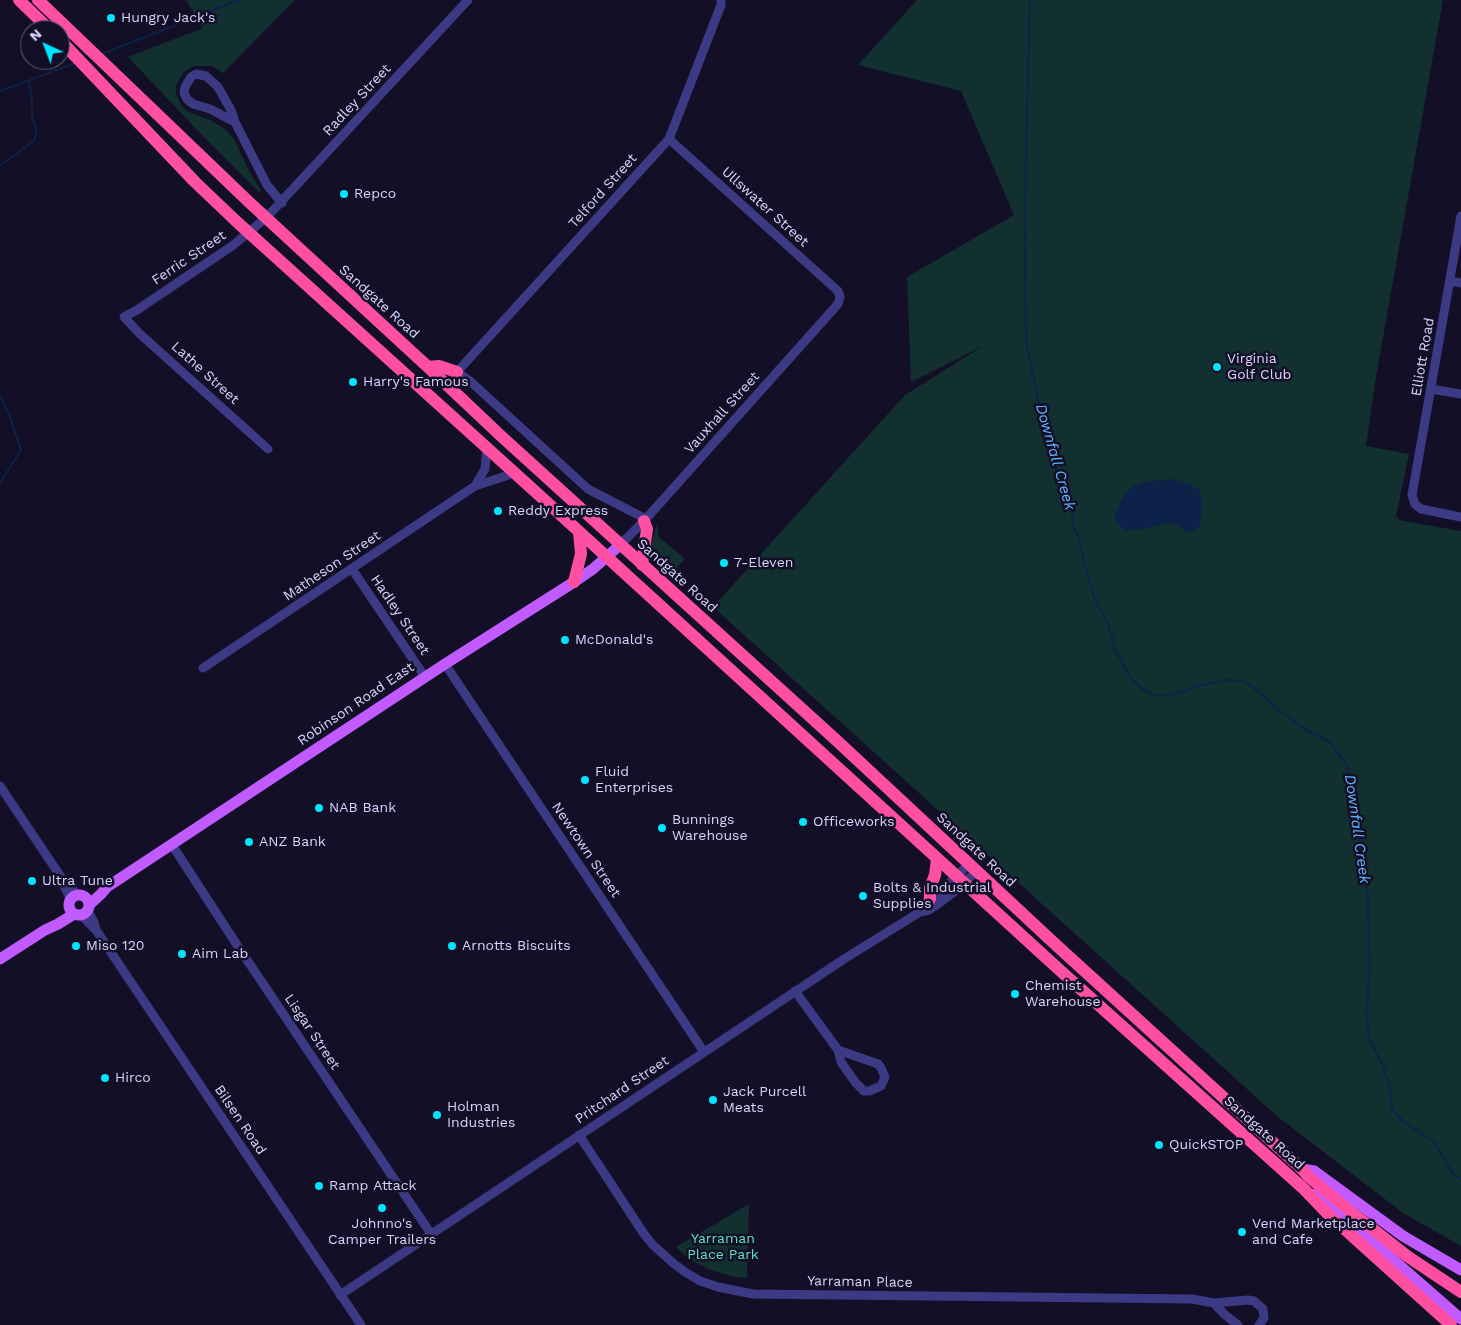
<!DOCTYPE html>
<style>
body{margin:0}
#map{position:relative;width:1461px;height:1325px;overflow:hidden;background:#130f26;font-family:"Work Sans",sans-serif}
canvas{display:block}
.north{position:absolute;left:20px;top:20px;width:50px;height:50px;box-sizing:border-box;background:#130f26;border:1px solid #625e7d;border-radius:50%;rotate:317deg;font-size:14px;font-weight:700;line-height:20px;text-align:center;color:#d9d4ff}
.north::after{content:'';display:block;margin:auto;width:18px;height:22px;background:#00e5ff;clip-path:polygon(50% 0,100% 100%,50% 72%,0 100%)}
</style>
<div id="map">
<canvas width="1461" height="1325"></canvas>
<div class="north">N</div>
</div>
<script>
const ctx = document.querySelector('canvas').getContext('2d');
ctx.lineJoin = 'round';
function fillPath(path, color) {
  ctx.fillStyle = color;
  ctx.fill(path, 'evenodd');
}
function shape(rows) {
  const path = new Path2D();
  for (const r of rows) {
    if (r.length === 3) {
      path.moveTo(r[0] + r[2], r[1]);
      path.arc(r[0], r[1], r[2], 0, 2 * Math.PI);
      continue;
    }
    path.moveTo(r[0], r[1]);
    for (let i = 2; i < r.length; i += 2) path.lineTo(r[i], r[i + 1]);
  }
  return path;
}
function stroke(path, color, width, dash) {
  ctx.strokeStyle = color;
  ctx.lineWidth = width;
  ctx.lineCap = dash ? 'butt' : 'round';
  ctx.setLineDash(dash || []);
  ctx.stroke(path);
}
function label(font, color, halo, rows, align = 'center') {
  ctx.font = font + ' "Work Sans",sans-serif';
  ctx.lineWidth = 5;
  ctx.setLineDash([]);
  ctx.textBaseline = 'middle';
  ctx.strokeStyle = halo;
  ctx.fillStyle = color;
  for (const [text, x, y, turn = 0] of rows) {
    ctx.save();
    ctx.translate(x, y);
    ctx.rotate((+turn || 0) * Math.PI / 180);
    ctx.textAlign = isNaN(turn) ? turn : align;
    if (halo) ctx.strokeText(text, 0, 0);
    ctx.fillText(text, 0, 0);
    ctx.restore();
  }
}
fillPath(shape([
 [186,0,295,0,223,73,212,66,194,66,183,73,176,86,176,94,182,106,187,111,212,121,225,129,234,139,251,175,261,190,259,192,199,132,128,57,203,28],
 [917,0,1443,0,1376,377,1366,446,1409,454,1396,516,1399,520,1461,531,1461,1246,1403,1213,1278,1117,713,607,905,395,983,346,911,382,907,277,1014,215,961,91,858,65],
 [657,524,659,537,685,559,674,571,650,550],
 [749,1204,747,1278,734,1277,711,1270,690,1260,676,1247]
]), '#12302f');
fillPath(shape([
 [1173,479,1189,484,1198,489,1202,495,1201,523,1196,530,1188,532,1175,524,1163,523,1149,528,1126,531,1119,526,1115,519,1115,513,1125,494,1132,487,1144,482]
]), '#0c2248');
stroke(shape([
 [1030,0,1026,147,1025,260,1026,342,1042,417,1060,482,1072,507,1073,525,1078,536,1083,558,1095,600,1108,623,1115,649,1130,677,1141,688,1157,696,1176,694,1198,686,1227,680,1244,681,1267,698,1281,712,1306,730,1330,742,1348,767,1355,797,1368,903,1370,969,1366,1015,1369,1040,1381,1061,1390,1087,1392,1110,1404,1122,1434,1142,1454,1175,1461,1179],
 [102,54,239,0],
 [0,91,76,63],
 [0,165,19,152,34,140,37,132,32,117,32,101,29,81],
 [0,395,9,414,21,450,0,483]
]), '#0c2248', 2);
stroke(shape([
 [235,122,210,109,193,104,187,99,184,93,185,87,191,77,196,74,206,76,218,87,231,110,235,122,267,185,282,203],
 [1461,216,1412,495,1415,504,1421,509,1461,517],
 [1450,281,1461,283],
 [1431,389,1461,394],
 [268,449,140,334,124,317,137,310,232,246,266,218,468,0],
 [475,486,485,469,487,448],
 [646,519,588,489,470,381,457,372,669,139,721,5,721,0],
 [620,545,644,521,838,304,840,297,838,291,669,139],
 [352,569,425,677],
 [445,664,704,1052],
 [203,668,475,486,515,473],
 [0,786,61,877,78,895],
 [172,845,239,948,431,1234],
 [61,880,71,900],
 [88,911,94,922,96,930],
 [920,912,924,904,940,892,969,864],
 [81,915,96,930,361,1325],
 [795,991,838,1050,841,1062,855,1082,864,1091,869,1091,881,1086,885,1077,881,1068,878,1064,838,1050],
 [579,1135,644,1234,653,1245,673,1263,685,1272,700,1281,718,1287,753,1294,1192,1299,1214,1303,1248,1300,1254,1301,1263,1309,1264,1318,1259,1325],
 [340,1295,844,959,920,912,929,910,942,901,954,892,977,871],
 [1214,1303,1224,1314,1238,1325]
]), '#3d3a85', 9);
stroke(shape([
 [79,905,10],
 [89,905,101,894,107,887,445,664,574,582,593,569,620,545],
 [0,959,45,930,58,924,74,914],
 [1302,1169,1314,1171,1403,1236,1461,1270],
 [1315,1194,1366,1236,1461,1319]
]), '#c25bff', 11);
stroke(shape([
 [19,0,50,30],
 [38,0,250,203,428,367,501,436,835,739,1055,944,1302,1169,1309,1177,1351,1212,1407,1256,1461,1292],
 [60,40,195,182,237,222,528,485,1064,974,1304,1189,1329,1215,1451,1325],
 [428,367,439,366,457,372],
 [642,565,647,529,644,521],
 [574,582,581,554,579,532],
 [930,899,930,888,935,875,937,859]
]), '#ff4fa3', 12);
for (const [x, y, r, color] of [
 [111,18,5,"#00e5ff"],
 [344,194,5,"#00e5ff"],
 [1217,367,5,"#00e5ff"],
 [353,382,5,"#00e5ff"],
 [498,511,5,"#00e5ff"],
 [724,563,5,"#00e5ff"],
 [565,640,5,"#00e5ff"],
 [585,780,5,"#00e5ff"],
 [319,808,5,"#00e5ff"],
 [803,822,5,"#00e5ff"],
 [662,828,5,"#00e5ff"],
 [249,842,5,"#00e5ff"],
 [32,881,5,"#00e5ff"],
 [863,896,5,"#00e5ff"],
 [76,946,5,"#00e5ff"],
 [452,946,5,"#00e5ff"],
 [182,954,5,"#00e5ff"],
 [1015,994,5,"#00e5ff"],
 [105,1078,5,"#00e5ff"],
 [713,1100,5,"#00e5ff"],
 [437,1115,5,"#00e5ff"],
 [1159,1145,5,"#00e5ff"],
 [319,1186,5,"#00e5ff"],
 [382,1208,5,"#00e5ff"],
 [1242,1232,5,"#00e5ff"]
]) {
  const dot = new Path2D();
  dot.arc(x, y, r, 0, 2 * Math.PI);
  ctx.fillStyle = color;
  ctx.fill(dot);
  stroke(dot, '#130f26', 2);
}
label('14px', '#d9d4ff', '#130f26', [
 ["Hungry Jack's",121,18],
 ["Repco",354,194],
 ["Virginia",1227,359],
 ["Golf Club",1227,375],
 ["Harry's Famous",363,382],
 ["Reddy Express",508,511],
 ["7-Eleven",734,563],
 ["McDonald's",575,640],
 ["Fluid",595,772],
 ["Enterprises",595,788],
 ["NAB Bank",329,808],
 ["Bunnings",672,820],
 ["Warehouse",672,836],
 ["Officeworks",813,822],
 ["ANZ Bank",259,842],
 ["Ultra Tune",42,881],
 ["Bolts & Industrial",873,888],
 ["Supplies",873,904],
 ["Miso 120",86,946],
 ["Arnotts Biscuits",462,946],
 ["Aim Lab",192,954],
 ["Chemist",1025,986],
 ["Warehouse",1025,1002],
 ["Hirco",115,1078],
 ["Jack Purcell",723,1092],
 ["Meats",723,1108],
 ["Holman",447,1107],
 ["Industries",447,1123],
 ["QuickSTOP",1169,1145],
 ["Ramp Attack",329,1186],
 ["Johnno's",382,1224,"center"],
 ["Camper Trailers",382,1240,"center"],
 ["Vend Marketplace",1252,1224],
 ["and Cafe",1252,1240]
], 'left');
label('14px', '#d9d4ff', '#130f26', [
 ["Radley Street",357,100,-47],
 ["Telford Street",603,191,-48],
 ["Ullswater Street",765,207,42],
 ["Ferric Street",189,258,-34],
 ["Sandgate Road",379,302,42],
 ["Elliott Road",1423,357,-80],
 ["Lathe Street",205,373,42],
 ["Vauxhall Street",722,413,-48],
 ["Matheson Street",332,566,-34],
 ["Sandgate Road",677,576,42],
 ["Hadley Street",400,615,56],
 ["Robinson Road East",356,704,-34],
 ["Newtown Street",586,850,56],
 ["Sandgate Road",976,850,43],
 ["Lisgar Street",312,1032,56],
 ["Pritchard Street",622,1090,-34],
 ["Bilsen Road",240,1120,56],
 ["Sandgate Road",1264,1133,42],
 ["Yarraman Place",860,1282,1]
]);
label('14px', '#5fe0c0', '#130f26', [
 ["Yarraman",723,1239],
 ["Place Park",723,1255]
]);
label('italic 15px', '#62b6ff', '#130f26', [
 ["Downfall Creek",1055,457,74],
 ["Downfall Creek",1357,829,82]
]);
</script>
